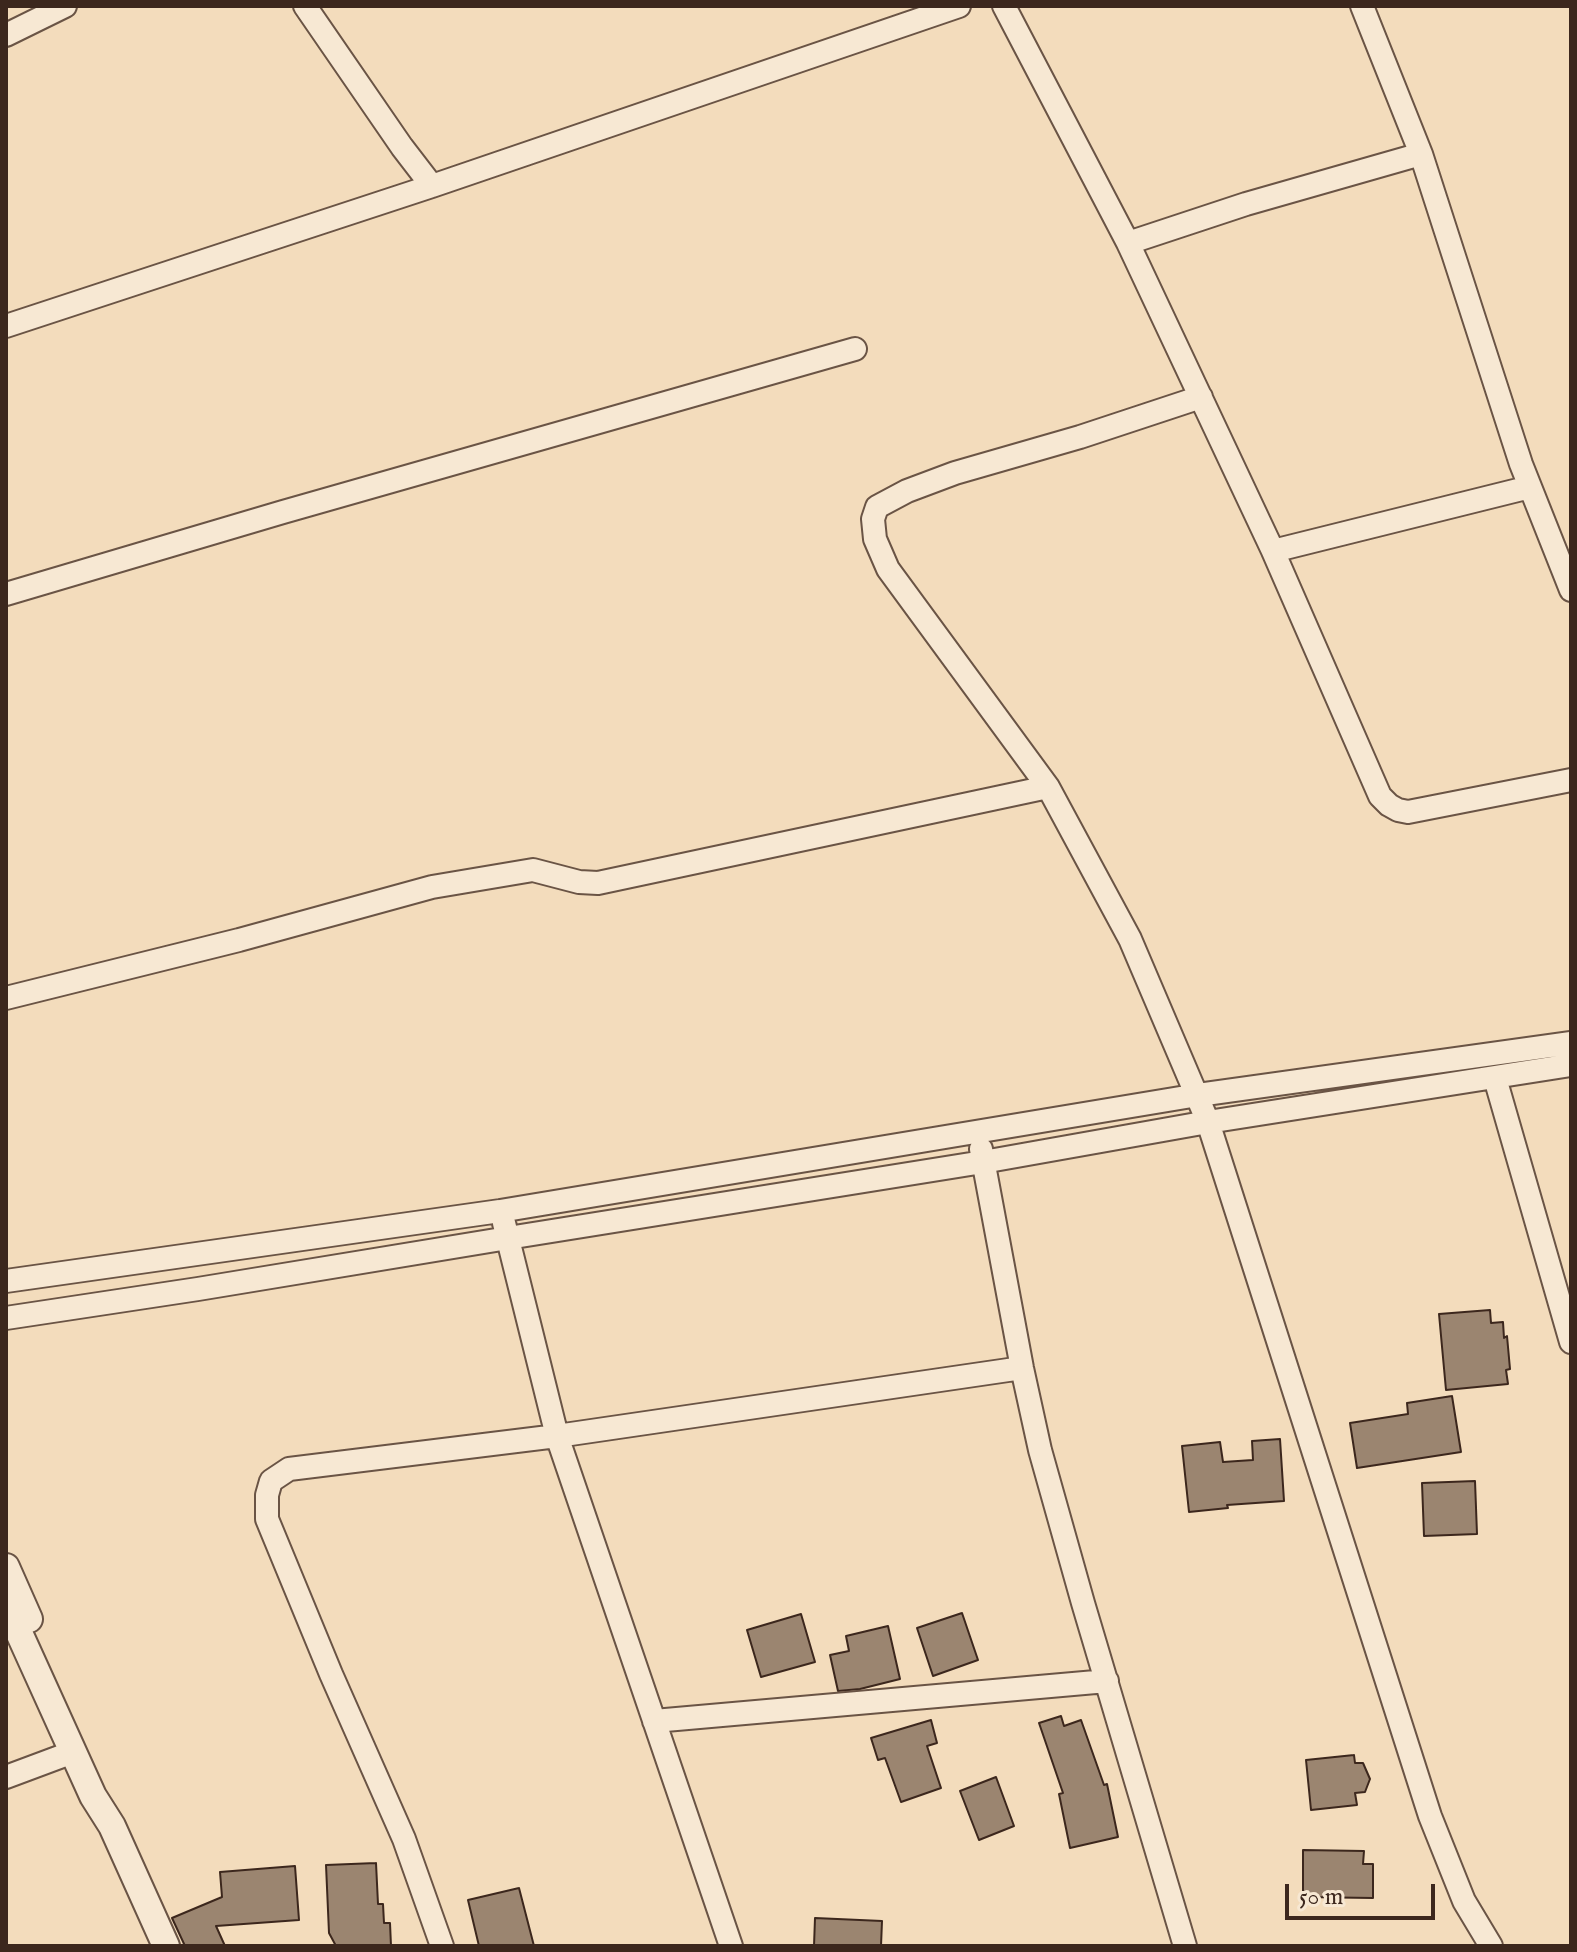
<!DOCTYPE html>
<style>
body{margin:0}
#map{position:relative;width:1577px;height:1952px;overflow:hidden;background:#f3dcbc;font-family:"IM FELL English",serif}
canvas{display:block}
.frame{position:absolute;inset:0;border:8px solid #3c271d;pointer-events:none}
.scale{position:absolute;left:1285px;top:1884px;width:150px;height:36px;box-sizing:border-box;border:4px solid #3c271d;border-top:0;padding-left:10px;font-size:24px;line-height:28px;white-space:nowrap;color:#3c271d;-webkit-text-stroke:6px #f7e8d3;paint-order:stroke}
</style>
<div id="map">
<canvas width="1577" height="1952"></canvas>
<div class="frame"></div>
<div class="scale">50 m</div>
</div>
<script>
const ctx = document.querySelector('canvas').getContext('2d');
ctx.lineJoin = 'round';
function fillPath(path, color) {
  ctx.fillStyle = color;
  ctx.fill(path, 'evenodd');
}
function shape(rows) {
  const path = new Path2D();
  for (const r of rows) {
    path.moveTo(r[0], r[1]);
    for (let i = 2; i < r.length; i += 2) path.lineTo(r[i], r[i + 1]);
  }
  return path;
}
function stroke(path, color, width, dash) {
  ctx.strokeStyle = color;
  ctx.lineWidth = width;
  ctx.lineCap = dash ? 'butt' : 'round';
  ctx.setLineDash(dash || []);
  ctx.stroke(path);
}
const building = shape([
 [1490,1310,1491,1323,1503,1322,1504,1338,1507,1336,1510,1369,1506,1370,1508,1384,1446,1390,1439,1314,1490,1310],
 [1452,1396,1461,1452,1357,1468,1350,1423,1408,1414,1407,1403,1452,1396],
 [1280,1439,1284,1501,1227,1505,1228,1508,1189,1512,1182,1446,1220,1442,1223,1462,1253,1460,1252,1441,1280,1439],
 [1475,1481,1477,1534,1424,1536,1422,1483,1475,1481],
 [962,1613,978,1660,933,1676,917,1628,962,1613],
 [801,1614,815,1662,761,1677,747,1630,801,1614],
 [888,1626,900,1679,860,1689,838,1691,830,1655,849,1651,846,1636,888,1626],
 [1061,1716,1064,1726,1081,1720,1104,1785,1107,1784,1118,1837,1070,1848,1059,1794,1063,1793,1039,1723,1061,1716],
 [931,1720,937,1743,927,1746,941,1788,901,1802,885,1758,878,1760,871,1738,931,1720],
 [1354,1755,1355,1763,1363,1763,1370,1779,1365,1792,1355,1793,1357,1805,1311,1810,1306,1760,1354,1755],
 [996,1777,1014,1826,979,1840,960,1791,996,1777],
 [1303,1850,1364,1851,1363,1864,1373,1864,1373,1898,1303,1897,1303,1850],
 [376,1863,378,1904,383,1904,384,1923,390,1923,391,1946,336,1946,329,1933,326,1865,376,1863],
 [295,1866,299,1920,216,1926,225,1946,185,1946,172,1918,222,1897,220,1872,295,1866],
 [519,1888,534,1946,479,1946,468,1900,519,1888],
 [815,1918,882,1921,881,1946,814,1946,815,1918]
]);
fillPath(building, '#9b8570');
stroke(building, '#3c271d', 2);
const minor = shape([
 [305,6,402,147,432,186],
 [1004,6,1128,243,1273,551,1380,796,1389,805,1398,810,1408,812,1571,780],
 [1362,6,1421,154,1521,464,1571,590],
 [6,35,65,6],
 [1128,243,1246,204,1421,154],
 [6,326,432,186,959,6],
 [1201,397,1080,437,955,473,907,491,877,507,873,519,875,539,888,569,1048,787,1130,939,1208,1122,1430,1816,1464,1901,1491,1946],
 [1273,551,1530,487],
 [6,594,283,512,855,349],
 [6,998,239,940,432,887,533,870,579,882,598,883,1048,787],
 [1495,1078,1571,1342],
 [981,1149,1022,1368,1040,1450,1083,1603,1185,1946],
 [504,1223,557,1436,731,1946],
 [6,1281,500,1211,1198,1095,1571,1043],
 [6,1318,198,1289,508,1238,983,1162,1208,1122,1571,1065],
 [654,1721,1107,1681],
 [6,1777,73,1752],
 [442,1946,404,1839,331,1674,267,1519,267,1495,271,1481,289,1469,557,1436,1022,1368]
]);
const tertiary = shape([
 [6,1567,29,1619],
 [6,1604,93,1796,112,1826,166,1946]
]);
stroke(minor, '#6a5445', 26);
stroke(tertiary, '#6a5445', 30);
stroke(minor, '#f7e8d3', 22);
stroke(tertiary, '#f7e8d3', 26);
</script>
